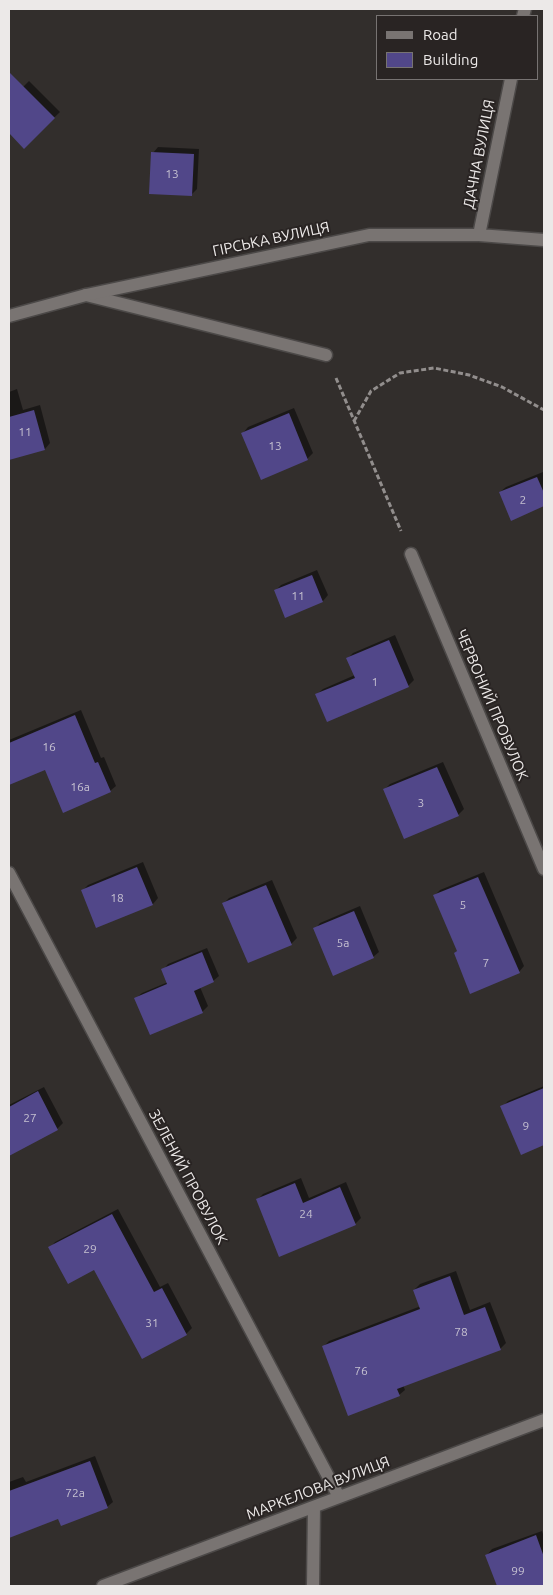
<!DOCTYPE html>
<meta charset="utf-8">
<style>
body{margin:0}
#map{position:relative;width:553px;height:1595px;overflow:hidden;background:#322e2c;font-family:Ubuntu,sans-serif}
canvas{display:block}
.frame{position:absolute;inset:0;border:10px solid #ece9e8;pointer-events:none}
.legend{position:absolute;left:376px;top:15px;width:162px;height:65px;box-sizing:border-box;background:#292423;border:1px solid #777372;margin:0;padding:6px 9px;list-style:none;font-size:15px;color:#ece9e8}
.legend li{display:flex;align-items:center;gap:10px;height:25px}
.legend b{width:25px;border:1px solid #777372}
</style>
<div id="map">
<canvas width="553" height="1595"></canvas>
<div class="frame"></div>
<ul class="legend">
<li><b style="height:6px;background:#797472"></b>Road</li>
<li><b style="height:14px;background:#514789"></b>Building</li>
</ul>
</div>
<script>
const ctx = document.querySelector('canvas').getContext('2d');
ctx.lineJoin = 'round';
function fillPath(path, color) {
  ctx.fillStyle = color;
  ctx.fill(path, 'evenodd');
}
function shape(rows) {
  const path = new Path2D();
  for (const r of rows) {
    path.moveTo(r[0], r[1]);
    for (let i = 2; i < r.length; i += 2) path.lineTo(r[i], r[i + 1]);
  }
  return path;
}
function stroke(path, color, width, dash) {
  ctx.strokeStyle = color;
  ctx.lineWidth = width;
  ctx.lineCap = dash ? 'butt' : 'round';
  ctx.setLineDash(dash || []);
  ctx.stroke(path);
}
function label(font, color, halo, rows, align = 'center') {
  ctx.font = font + ' Ubuntu,sans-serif';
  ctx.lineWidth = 4;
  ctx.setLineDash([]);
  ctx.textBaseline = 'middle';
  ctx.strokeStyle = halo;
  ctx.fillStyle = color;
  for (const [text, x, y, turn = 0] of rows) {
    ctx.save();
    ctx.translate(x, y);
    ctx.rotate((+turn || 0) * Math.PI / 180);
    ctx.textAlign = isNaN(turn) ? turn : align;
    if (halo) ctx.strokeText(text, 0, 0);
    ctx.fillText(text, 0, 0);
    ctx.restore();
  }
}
fillPath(shape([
 [29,81,60,112,24,147,9,131,9,101],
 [158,147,199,149,197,189,191,195,153,153],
 [17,389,23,410,40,405,50,443,45,449,9,459,9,392],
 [294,408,313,453,307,459,243,433,248,427],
 [543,472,544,505,511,519,500,492,506,487],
 [317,570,328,595,323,601,275,591,281,585],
 [395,635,414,680,408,686,317,694,323,689,355,675,348,658,353,653],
 [81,710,101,758,104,757,116,786,110,791,45,769,9,784,9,740],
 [443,762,464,809,458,815,384,790,390,784],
 [143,862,158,898,153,904,97,927,82,891,88,885],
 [484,872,524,966,519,972,455,953,458,950,434,896,440,890],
 [272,880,297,938,291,944,224,903,229,898],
 [360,906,379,952,373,957,315,929,320,923],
 [207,948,219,976,213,981,200,987,208,1006,202,1012,136,998,142,993,168,982,163,970,168,964],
 [544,1086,544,1143,521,1153,502,1107,508,1101],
 [44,1087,63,1123,57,1129,10,1154,9,1105],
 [301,1178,309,1198,346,1182,361,1218,355,1224,257,1200,263,1194],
 [118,1209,160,1287,168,1283,192,1328,186,1334,94,1268,50,1248,55,1242],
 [456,1271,470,1310,490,1302,506,1343,500,1349,403,1385,405,1390,399,1395,323,1347,329,1341,421,1306,414,1290,420,1284],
 [95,1456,113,1502,107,1507,59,1518,9,1537,9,1482,23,1477,26,1482],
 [542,1531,544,1537,544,1584,538,1586,498,1586,487,1555,492,1549]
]), '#0007');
fillPath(shape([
 [9,72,55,118,24,149,9,133],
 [151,152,194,154,192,196,149,194],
 [34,410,45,450,9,460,9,417],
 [289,413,308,460,261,480,241,433],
 [537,477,544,493,544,506,511,521,499,492],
 [312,575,323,602,285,618,274,590],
 [389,640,409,687,327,722,315,694,355,678,346,658],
 [75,715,95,763,98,762,111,792,63,813,45,770,9,785,9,743],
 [437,767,459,816,404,839,383,789],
 [137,867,153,905,96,928,81,890],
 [478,877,520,973,470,994,454,953,457,951,433,895],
 [266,885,292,945,248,963,222,903],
 [354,911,374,958,333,976,313,928],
 [202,952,214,982,194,991,203,1013,150,1035,134,998,167,984,161,969],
 [544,1088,544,1145,521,1155,500,1106],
 [38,1091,58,1130,9,1156,9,1107],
 [295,1183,303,1203,340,1187,356,1225,279,1257,256,1199],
 [112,1214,154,1292,162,1288,187,1335,142,1359,94,1270,68,1284,48,1247],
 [450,1276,464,1315,485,1307,501,1350,397,1389,400,1396,348,1416,322,1346,420,1309,413,1290],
 [90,1461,108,1508,61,1526,58,1519,9,1538,9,1491],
 [536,1535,544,1557,544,1586,497,1586,485,1555]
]), '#514789');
const service = shape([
 [86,295,326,355]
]);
const minor = shape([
 [523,16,525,9],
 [479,235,511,79],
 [9,316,86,295,369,235,479,235,544,240],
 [411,554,544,869],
 [9,873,339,1497],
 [103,1586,544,1420],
 [313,1586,314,1507]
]);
stroke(service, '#4c4948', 15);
stroke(minor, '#4c4948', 15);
stroke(shape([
 [336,378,401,531],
 [354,421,371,391,400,373,434,368,469,375,502,387,544,410]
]), '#928e8d', 3, [5, 2.5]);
stroke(service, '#797472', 12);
stroke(minor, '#797472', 12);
label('12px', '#c5c0d0', null, [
 ["13",172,174],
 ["11",25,432],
 ["13",275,446],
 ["2",523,500],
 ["11",298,596],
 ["1",375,682],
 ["16",49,747],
 ["16а",80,787],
 ["3",421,803],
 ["18",117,898],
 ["5",463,905],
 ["5а",343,943],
 ["7",486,963],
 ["27",30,1118],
 ["9",526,1126],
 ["24",306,1214],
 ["29",90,1249],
 ["31",152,1323],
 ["78",461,1332],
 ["76",361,1371],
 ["72а",75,1493],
 ["99",518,1571]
]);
label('15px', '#ece9e8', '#292423', [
 ["ДАЧНА ВУЛИЦЯ",479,154,-79],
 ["ГІРСЬКА ВУЛИЦЯ",271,239,-12],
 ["ЧЕРВОНИЙ ПРОВУЛОК",492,705,67],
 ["ЗЕЛЕНИЙ ПРОВУЛОК",188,1177,62],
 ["МАРКЕЛОВА ВУЛИЦЯ",318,1488,-21]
]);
</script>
